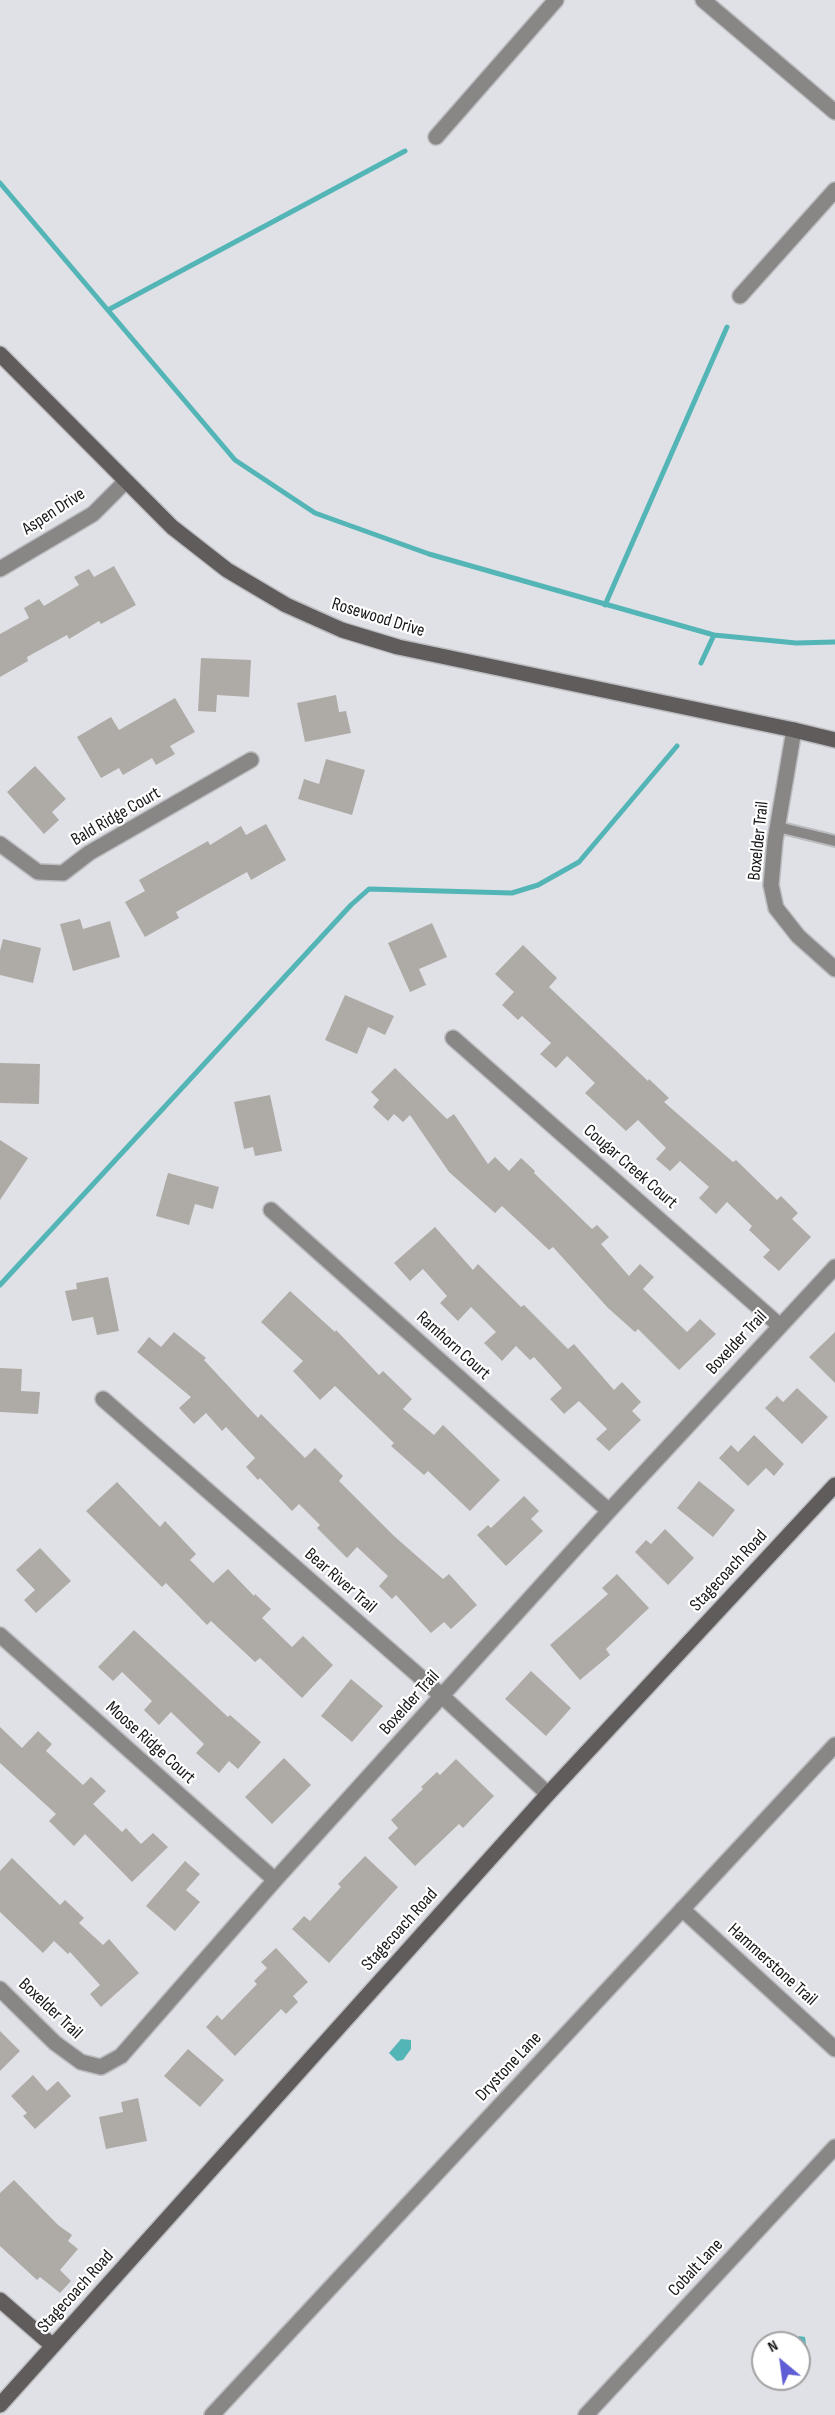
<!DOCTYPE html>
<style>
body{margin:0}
#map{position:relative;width:835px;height:2415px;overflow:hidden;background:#e0e1e6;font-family:"Sofia Sans Condensed",sans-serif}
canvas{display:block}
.north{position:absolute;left:751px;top:2331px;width:60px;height:60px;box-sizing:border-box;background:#fff;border:2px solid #a2a2a3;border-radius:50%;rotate:331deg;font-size:16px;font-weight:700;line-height:24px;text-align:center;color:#161719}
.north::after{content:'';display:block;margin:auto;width:21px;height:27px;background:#5f5dd5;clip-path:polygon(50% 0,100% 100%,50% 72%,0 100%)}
</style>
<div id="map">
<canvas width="835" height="2415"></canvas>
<div class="north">N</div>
</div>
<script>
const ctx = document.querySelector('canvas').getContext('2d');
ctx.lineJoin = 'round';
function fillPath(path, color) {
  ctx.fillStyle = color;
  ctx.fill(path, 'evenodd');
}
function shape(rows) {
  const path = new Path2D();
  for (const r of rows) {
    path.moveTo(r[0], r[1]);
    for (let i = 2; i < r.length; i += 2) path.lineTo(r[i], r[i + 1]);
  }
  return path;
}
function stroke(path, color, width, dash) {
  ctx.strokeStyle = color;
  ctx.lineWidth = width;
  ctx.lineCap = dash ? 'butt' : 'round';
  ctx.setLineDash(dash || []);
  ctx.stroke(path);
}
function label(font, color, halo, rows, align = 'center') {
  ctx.font = font + ' "Sofia Sans Condensed",sans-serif';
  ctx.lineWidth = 4.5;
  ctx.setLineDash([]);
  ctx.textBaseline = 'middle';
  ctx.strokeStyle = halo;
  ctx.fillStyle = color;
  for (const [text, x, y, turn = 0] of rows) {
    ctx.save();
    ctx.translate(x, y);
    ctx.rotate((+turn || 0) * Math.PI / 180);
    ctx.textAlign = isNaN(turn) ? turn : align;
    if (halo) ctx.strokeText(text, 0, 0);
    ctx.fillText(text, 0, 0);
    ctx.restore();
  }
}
fillPath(shape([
 [401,2039,411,2040,411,2049,403,2060,397,2061,389,2053],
 [799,2336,805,2337,806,2345,804,2358,799,2362,799,2343,795,2343]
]), '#54b5b7');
stroke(shape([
 [0,183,235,460,315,513,429,554,714,635,796,643,835,642],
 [108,310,405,151],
 [605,605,727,327],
 [701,663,714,635],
 [0,1285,351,905,369,889,512,893,538,885,579,862,677,746]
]), '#54b5b7', 5);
fillPath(shape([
 [114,566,136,605,101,624,99,621,69,639,67,635,27,657,28,661,0,677,0,634,29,618,24,608,39,599,44,606,79,585,74,577,89,569,94,577],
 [201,658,251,660,249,697,217,695,216,712,198,711],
 [336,695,339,712,346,711,351,733,305,742,297,703],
 [175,698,195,732,170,746,175,754,156,765,152,758,123,775,119,768,101,778,77,737,111,717,119,730],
 [326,759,365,770,352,815,298,799,304,779,319,784],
 [35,766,66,799,52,812,59,820,44,834,7,792],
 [266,824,286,860,251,880,247,872,176,912,179,918,145,937,125,902,145,891,139,880,208,841,210,845,241,826,246,835],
 [80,919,83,929,110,921,120,957,73,971,60,924],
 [432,923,447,957,419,969,426,985,410,992,388,943],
 [3,939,41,948,33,983,0,975,0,951],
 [523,945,557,978,549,987,648,1081,649,1079,669,1098,664,1102,733,1162,736,1160,777,1200,781,1196,798,1213,792,1219,811,1237,779,1271,763,1257,770,1250,749,1230,752,1226,727,1202,716,1214,699,1198,709,1187,680,1161,670,1171,656,1159,666,1148,638,1120,626,1131,585,1093,595,1083,567,1056,556,1068,540,1054,551,1043,522,1016,518,1020,502,1005,514,992,495,974],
 [345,995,394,1016,385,1035,368,1027,357,1054,325,1040],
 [0,1063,40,1064,39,1104,0,1103],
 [395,1068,447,1119,454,1114,488,1164,495,1157,509,1171,521,1158,535,1171,534,1173,592,1229,597,1225,609,1237,601,1244,629,1276,640,1264,654,1277,643,1289,687,1332,700,1319,716,1334,679,1370,638,1329,635,1332,608,1308,553,1247,549,1250,502,1206,495,1213,449,1172,410,1115,403,1122,394,1114,388,1121,373,1107,379,1100,371,1092],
 [270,1095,282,1151,255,1156,253,1147,244,1149,234,1102],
 [0,1140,28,1158,0,1200],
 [168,1173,219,1187,213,1209,195,1204,189,1225,156,1216],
 [435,1227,473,1270,478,1264,521,1307,524,1305,568,1349,574,1344,614,1390,622,1382,641,1402,632,1411,641,1420,609,1451,596,1439,607,1429,579,1401,564,1414,550,1399,562,1388,534,1357,530,1360,516,1346,502,1361,484,1343,496,1332,471,1307,458,1321,440,1303,447,1296,423,1269,410,1281,394,1263],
 [108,1277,119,1331,97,1335,93,1317,72,1321,65,1291,77,1289,76,1283],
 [290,1291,335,1332,336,1330,379,1375,383,1371,412,1399,403,1409,434,1435,443,1425,500,1480,470,1511,428,1471,424,1475,391,1446,394,1443,335,1386,320,1400,293,1371,303,1361,261,1322],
 [174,1332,206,1358,204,1360,258,1418,261,1414,305,1458,315,1448,343,1476,339,1481,394,1536,443,1579,449,1574,477,1605,451,1629,444,1622,431,1633,396,1595,392,1599,379,1586,388,1576,357,1547,347,1558,317,1528,320,1525,299,1504,292,1511,260,1478,258,1480,246,1467,255,1458,226,1427,222,1431,206,1413,194,1424,179,1408,191,1397,137,1352,149,1337,161,1347],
 [835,1332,835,1383,809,1357],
 [0,1368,22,1369,21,1391,40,1392,38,1414,0,1412],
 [797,1388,828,1417,802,1444,765,1408,777,1396,783,1402],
 [754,1435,784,1464,774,1476,766,1468,748,1486,719,1458,731,1445,738,1452],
 [699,1481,735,1510,713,1537,677,1508],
 [117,1482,160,1527,165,1521,196,1554,190,1560,213,1583,228,1569,254,1596,255,1594,271,1609,262,1618,292,1647,303,1636,333,1665,302,1698,260,1658,255,1662,211,1621,207,1625,166,1583,162,1587,86,1511],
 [524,1496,539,1511,531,1519,543,1531,506,1566,477,1535,488,1525,491,1528],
 [665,1529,694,1558,668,1585,635,1552,646,1540,651,1544],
 [40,1548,71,1581,36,1613,24,1600,35,1590,16,1570],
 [617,1574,649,1608,606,1649,610,1655,580,1680,550,1645,608,1594,602,1588],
 [134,1630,228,1717,230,1715,261,1742,238,1769,229,1761,219,1773,196,1753,204,1744,171,1712,159,1725,144,1710,152,1701,122,1672,113,1681,98,1667],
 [531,1671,571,1708,546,1736,505,1699],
 [351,1679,383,1706,352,1742,321,1716],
 [0,1727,22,1748,38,1731,52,1744,46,1751,83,1785,91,1777,106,1791,93,1804,122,1832,126,1828,141,1844,153,1833,168,1847,132,1882,85,1834,74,1846,49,1821,56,1814,0,1763],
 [284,1758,311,1785,272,1824,245,1797],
 [456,1759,494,1796,463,1828,459,1824,415,1866,388,1838,398,1828,391,1820,423,1789,421,1787,437,1772,440,1775],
 [365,1856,398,1887,329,1963,292,1929,304,1916,310,1921,341,1887,338,1884],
 [12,1858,60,1905,65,1900,84,1918,79,1923,103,1945,109,1939,139,1973,101,2007,90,1994,100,1985,70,1952,68,1954,54,1941,43,1953,0,1912,0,1871],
 [185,1861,200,1874,186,1890,200,1902,175,1931,146,1906],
 [276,1948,308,1982,293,1996,298,2002,286,2014,281,2009,235,2056,206,2027,217,2015,222,2020,257,1984,254,1981,267,1968,261,1962],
 [0,2031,20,2051,0,2071],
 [188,2049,224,2080,200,2107,164,2076],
 [33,2075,47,2091,58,2081,71,2096,35,2129,23,2116,27,2113,11,2096],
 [138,2098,147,2141,106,2149,99,2117,123,2112,121,2102],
 [14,2180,58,2225,72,2235,68,2241,78,2249,60,2270,71,2281,60,2293,40,2277,37,2280,0,2246,0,2193]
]), '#aeaba7');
const lane = shape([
 [778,827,835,841]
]);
const street = shape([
 [703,0,835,112],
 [436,137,556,0],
 [740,296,835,190],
 [0,569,93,514,125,482],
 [794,730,775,841,771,885,776,908,798,936,835,969],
 [0,844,38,872,63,873,89,853,251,760],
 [453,1038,780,1326],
 [271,1210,609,1511],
 [103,1399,442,1696,548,1794],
 [0,1635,275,1880],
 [682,1909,835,2049],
 [0,1989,55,2043,81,2062,101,2067,121,2056,275,1880,609,1511,835,1267],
 [212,2415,835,1745],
 [586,2415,835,2147]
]);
const secondary = shape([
 [0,354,172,527,227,570,286,605,342,630,398,647,794,730,835,740],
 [0,2300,53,2346],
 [0,2405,548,1794,835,1485]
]);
stroke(lane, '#bcbdc1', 14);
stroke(street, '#bcbdc1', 18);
stroke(secondary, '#bcbdc1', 18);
stroke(lane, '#898786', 10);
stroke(street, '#898786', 15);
stroke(secondary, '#5f5c5b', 15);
label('18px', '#161719', '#fff', [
 ["Aspen Drive",54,512,-33],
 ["Rosewood Drive",378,618,17],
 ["Bald Ridge Court",116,817,-30],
 ["Boxelder Trail",759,841,-84],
 ["Cougar Creek Court",630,1167,41],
 ["Boxelder Trail",737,1343,-47],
 ["Ramhorn Court",453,1346,42],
 ["Stagecoach Road",729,1571,-47],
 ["Bear River Trail",340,1581,41],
 ["Boxelder Trail",410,1703,-48],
 ["Moose Ridge Court",150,1743,42],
 ["Stagecoach Road",400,1930,-48],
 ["Hammerstone Trail",772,1965,42],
 ["Boxelder Trail",50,2009,43],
 ["Drystone Lane",509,2067,-47],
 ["Cobalt Lane",696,2268,-47],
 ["Stagecoach Road",76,2292,-48]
]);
</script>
